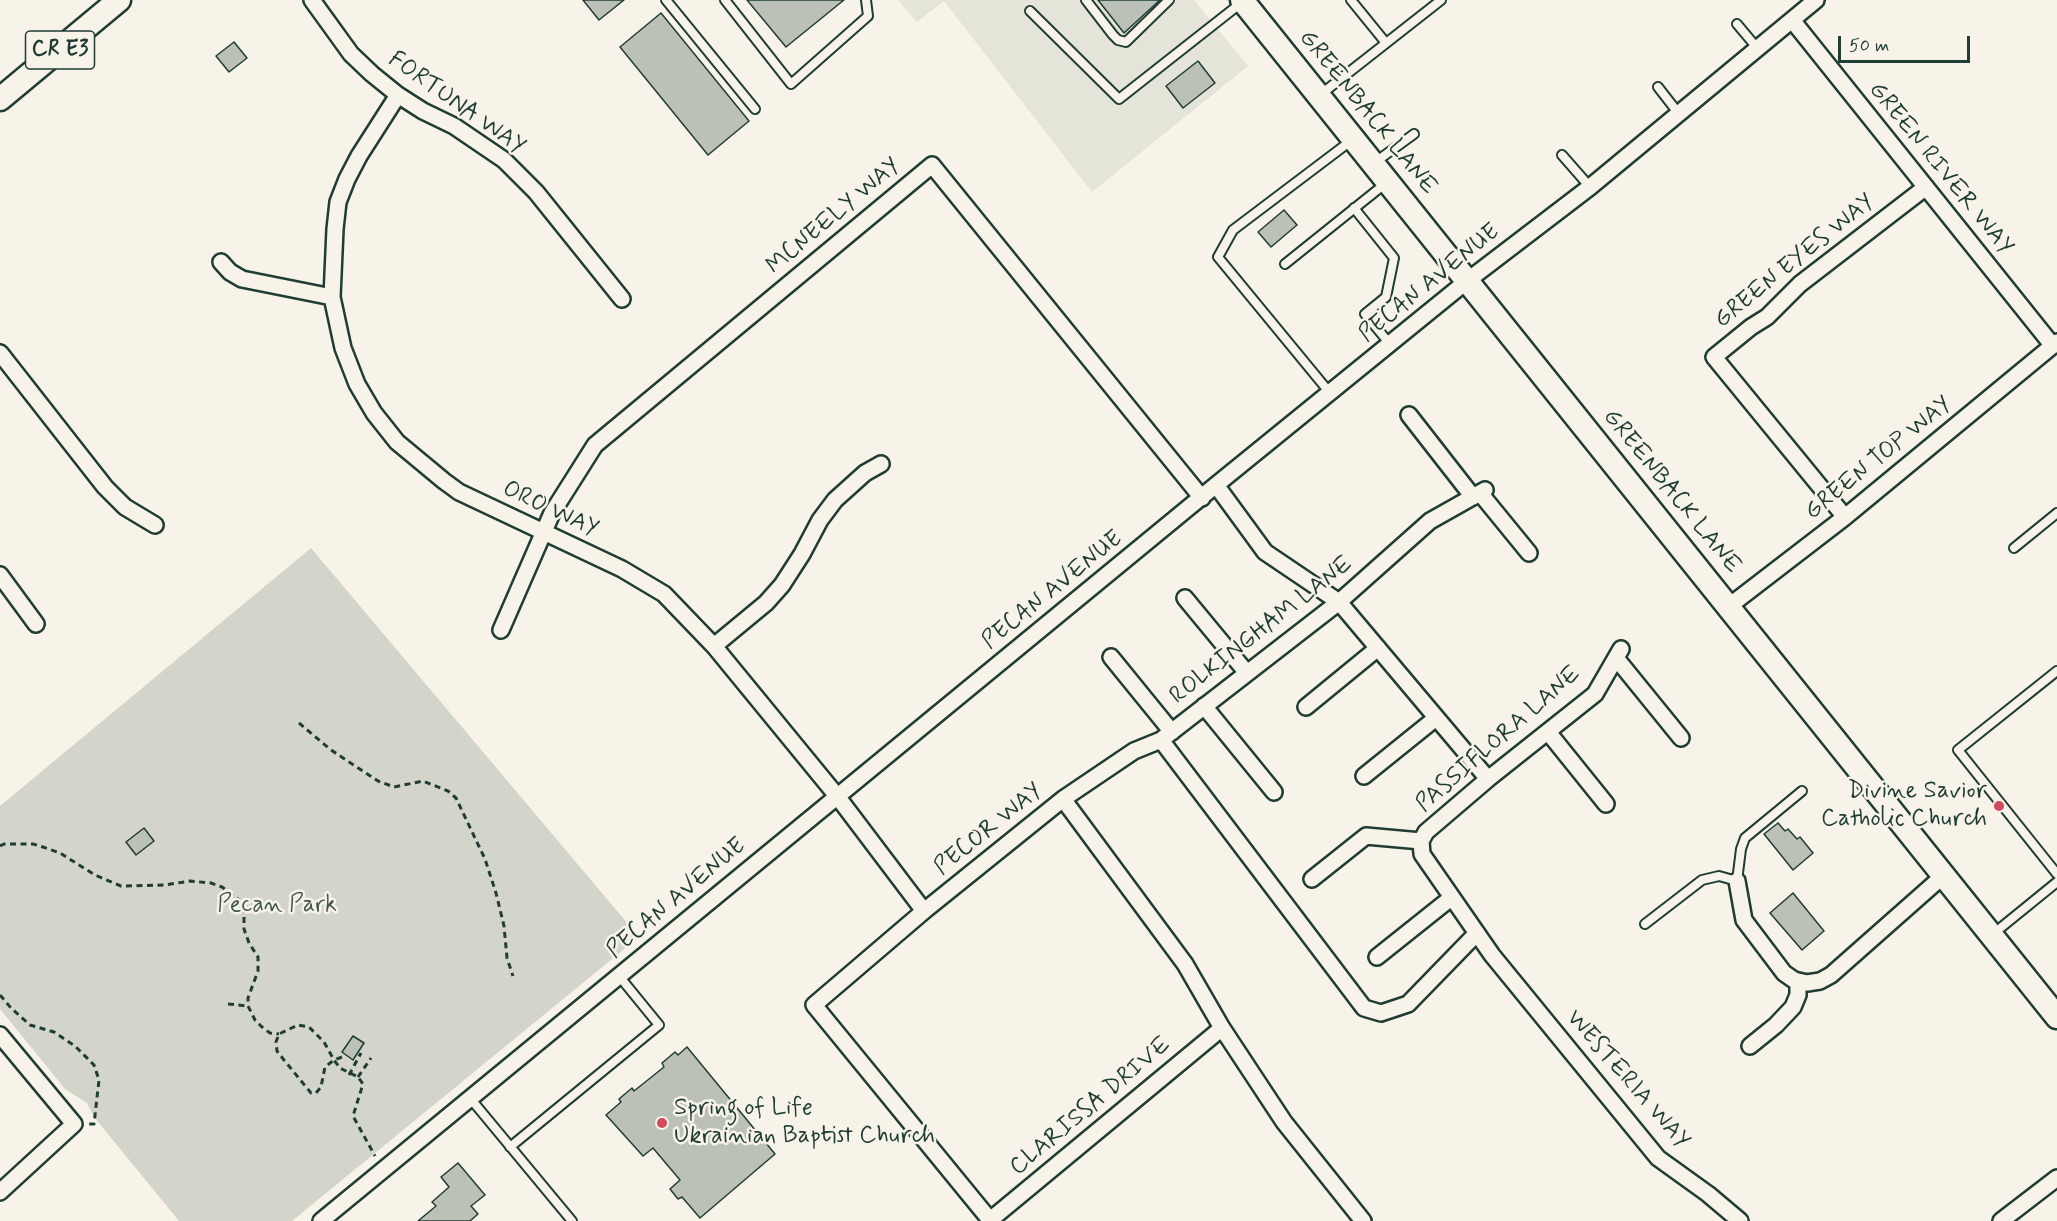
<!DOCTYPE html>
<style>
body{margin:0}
#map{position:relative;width:2057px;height:1221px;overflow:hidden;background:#f7f3e8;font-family:Mynerve,sans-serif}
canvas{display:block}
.scale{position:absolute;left:1838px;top:36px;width:132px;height:27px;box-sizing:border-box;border:3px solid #1f3d34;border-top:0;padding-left:8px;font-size:18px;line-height:21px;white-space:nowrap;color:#1f3d34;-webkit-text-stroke:4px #f7f3e8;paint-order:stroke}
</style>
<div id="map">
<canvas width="2057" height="1221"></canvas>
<div class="scale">50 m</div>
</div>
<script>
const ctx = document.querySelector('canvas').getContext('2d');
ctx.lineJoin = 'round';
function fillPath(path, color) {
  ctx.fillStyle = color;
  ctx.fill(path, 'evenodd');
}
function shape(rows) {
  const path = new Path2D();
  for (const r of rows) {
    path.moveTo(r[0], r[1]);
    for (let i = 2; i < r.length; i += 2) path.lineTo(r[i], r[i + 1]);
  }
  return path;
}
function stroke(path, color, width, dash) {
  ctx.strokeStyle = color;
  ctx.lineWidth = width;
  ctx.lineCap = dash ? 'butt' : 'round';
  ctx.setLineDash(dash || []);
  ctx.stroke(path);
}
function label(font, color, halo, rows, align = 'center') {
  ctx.font = font + ' Mynerve,sans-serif';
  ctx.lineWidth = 5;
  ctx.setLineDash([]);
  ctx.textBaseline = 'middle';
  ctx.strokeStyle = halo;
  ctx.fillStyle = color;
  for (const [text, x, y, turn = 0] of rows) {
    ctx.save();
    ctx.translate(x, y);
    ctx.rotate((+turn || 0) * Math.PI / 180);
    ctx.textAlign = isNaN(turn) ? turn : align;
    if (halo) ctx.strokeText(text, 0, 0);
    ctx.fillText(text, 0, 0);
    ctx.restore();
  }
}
fillPath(shape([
 [898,0,1194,0,1248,66,1092,192,944,1,917,22]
]), '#e5e4d9');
fillPath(shape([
 [311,548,639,937,292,1221,179,1221,94,1117,87,1103,65,1089,0,1009,0,806]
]), '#d3d5ca');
const building = shape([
 [583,0,624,0,599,20,583,0],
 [747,0,844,0,786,47,747,0],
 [1098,0,1160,0,1124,33,1098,0],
 [661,13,749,121,708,155,620,47,661,13],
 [234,42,247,58,229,72,216,56,234,42],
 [1198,61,1215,83,1183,108,1166,86,1198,61],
 [1284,210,1297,225,1271,247,1258,232,1284,210],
 [1778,823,1785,831,1788,829,1797,839,1800,837,1813,853,1793,870,1764,834,1778,823],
 [144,828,154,841,136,855,126,842,144,828],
 [1793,893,1824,931,1802,950,1770,913,1793,893],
 [353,1036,364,1043,353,1060,342,1052,353,1036],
 [687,1047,775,1154,700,1218,682,1197,678,1199,670,1189,680,1180,653,1148,643,1156,606,1115,621,1102,619,1099,632,1088,634,1091,664,1067,662,1063,675,1052,678,1055,687,1047],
 [458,1163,485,1195,471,1206,478,1214,470,1221,418,1221,436,1206,432,1202,449,1187,441,1177,458,1163]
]);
fillPath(building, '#bbc1b6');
stroke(building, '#1f3d34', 1.5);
const service = shape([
 [666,0,755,109],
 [725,0,791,84,868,16,866,0],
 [1086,0,1113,35,1118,40,1126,42,1169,0],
 [1351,0,1386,43],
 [1030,11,1119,99,1241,3],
 [1737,24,1758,49],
 [1658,87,1679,114],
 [1320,95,1441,0],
 [1562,155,1590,187],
 [1374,163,1414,134],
 [1354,208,1394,258,1386,297,1365,314,1390,344],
 [1285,264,1386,183],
 [1330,393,1218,257,1233,230,1352,140],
 [2014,548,2057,513],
 [2057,671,1958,750,2057,874],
 [1645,924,1702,880,1719,876,1737,881,1741,849,1745,838,1802,791],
 [1993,934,2057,882],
 [470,1098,572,1221],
 [510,1147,659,1025,619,976]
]);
const minor = shape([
 [312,0,351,54,372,74,398,95,423,111,454,126,504,160,536,192,622,299],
 [1792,20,2053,346],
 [398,95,359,156,347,179,338,202,335,229,332,297,343,348,357,384,374,413,397,442,444,481,459,492,622,569,664,594,714,646,837,796,924,911],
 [221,262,230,272,242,279,332,297],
 [0,353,105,487,125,507,155,525],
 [1409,415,1473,497],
 [1216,485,1265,552,1339,602,1488,779],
 [1480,493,1529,553],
 [1845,517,1714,357,1751,327,1767,317,1800,284,1926,187],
 [0,575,36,624],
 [1185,598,1247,673],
 [1728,607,1845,517,2057,342],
 [501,630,552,513,595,445,932,165,1202,498],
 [714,646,766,603,782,585,802,554,820,520,835,500,865,473,881,464],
 [1621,649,1595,694,1488,779,1426,832,1421,841,1422,854,1492,955,1658,1158,1708,1194,1740,1221],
 [1111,657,1172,732],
 [1616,658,1681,738],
 [1204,706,1274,792],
 [1306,707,1378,648],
 [1548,732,1606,804],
 [1161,740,1364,1008,1381,1013,1408,1004,1477,933],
 [1364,776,1436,718],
 [1063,799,1134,751,1161,740,1339,602,1430,521,1485,490],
 [1312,879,1366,836,1421,841],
 [1737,881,1744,920,1784,973,1794,980,1807,983,1820,981,1831,975,1943,876],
 [1377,957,1451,898],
 [0,1035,74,1124,0,1192],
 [1750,1046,1776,1025,1793,1007,1798,995,1798,982],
 [990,1220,814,1005,924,911,1063,799,1185,964,1222,1028,1284,1122,1363,1221],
 [321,1221,1216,485,1467,281,1590,187,1816,0],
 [989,1221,1222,1028],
 [2001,1221,2057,1178]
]);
const primary = shape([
 [1242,0,2057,1017],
 [0,99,119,0]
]);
stroke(service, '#1f3d34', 12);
stroke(minor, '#1f3d34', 20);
stroke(primary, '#1f3d34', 27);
stroke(shape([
 [299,723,331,750,378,781,394,787,423,781,448,791,456,798,485,859,496,893,504,926,507,958,513,976],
 [0,846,4,844,33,844,43,847,60,853,95,875,121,886,165,885,190,881,211,883,222,887,239,900,244,911,244,929,249,943,258,957,258,971,248,998,248,1006,255,1020,262,1027,270,1033,279,1034],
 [0,995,11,1008,30,1025,54,1032,75,1046,94,1065,99,1080,94,1124,89,1124],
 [228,1004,248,1006],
 [342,1057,334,1060,325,1067,321,1087,316,1093,311,1093,284,1060,277,1051,276,1042,279,1034,298,1025,309,1027,324,1042,334,1060,340,1068,358,1077,363,1084,353,1116,375,1156],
 [349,1075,361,1053],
 [358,1077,371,1058]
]), '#1f3d34', 3, [6, 4.5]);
stroke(service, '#f7f3e8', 8);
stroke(minor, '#f7f3e8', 15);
stroke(primary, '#f7f3e8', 22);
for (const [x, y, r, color] of [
 [1999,806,6,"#d1495b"],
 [662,1123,6,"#d1495b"]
]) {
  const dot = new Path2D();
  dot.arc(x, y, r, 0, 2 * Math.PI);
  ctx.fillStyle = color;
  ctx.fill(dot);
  stroke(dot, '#f7f3e8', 2);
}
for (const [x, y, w] of [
 [60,50,69]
]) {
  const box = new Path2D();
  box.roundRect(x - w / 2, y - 19, w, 38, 4.5);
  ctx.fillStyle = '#f7f3e8';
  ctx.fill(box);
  stroke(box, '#1f3d34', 1.5);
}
label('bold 22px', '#1f3d34', null, [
 ["CR E3",60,50]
]);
label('24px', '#1f3d34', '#f7f3e8', [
 ["FORTUNA WAY",456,104,35],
 ["GREENBACK LANE",1367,113,51],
 ["GREEN RIVER WAY",1940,169,51],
 ["MCNEELY WAY",834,217,-40],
 ["GREEN EYES WAY",1795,262,-39],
 ["PECAN AVENUE",1430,284,-39],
 ["GREEN TOP WAY",1879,459,-39],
 ["GREENBACK LANE",1671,492,51],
 ["ORO WAY",550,510,25],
 ["PECAN AVENUE",1053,591,-39],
 ["ROLKINGHAM LANE",1262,631,-38],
 ["PASSIFLORA LANE",1499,740,-41],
 ["PECOR WAY",989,830,-39],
 ["PECAN AVENUE",677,899,-40],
 ["WESTERIA WAY",1627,1080,49],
 ["CLARISSA DRIVE",1091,1107,-40]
]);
label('24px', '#1f3d34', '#f7f3e8', [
 ["Divine Savior",1987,792],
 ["Catholic Church",1987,820],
 ["Spring of Life",674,1109,"left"],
 ["Ukrainian Baptist Church",674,1137,"left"]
], 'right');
label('24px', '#435b52', '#f7f3e8', [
 ["Pecan Park",277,906]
]);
</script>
